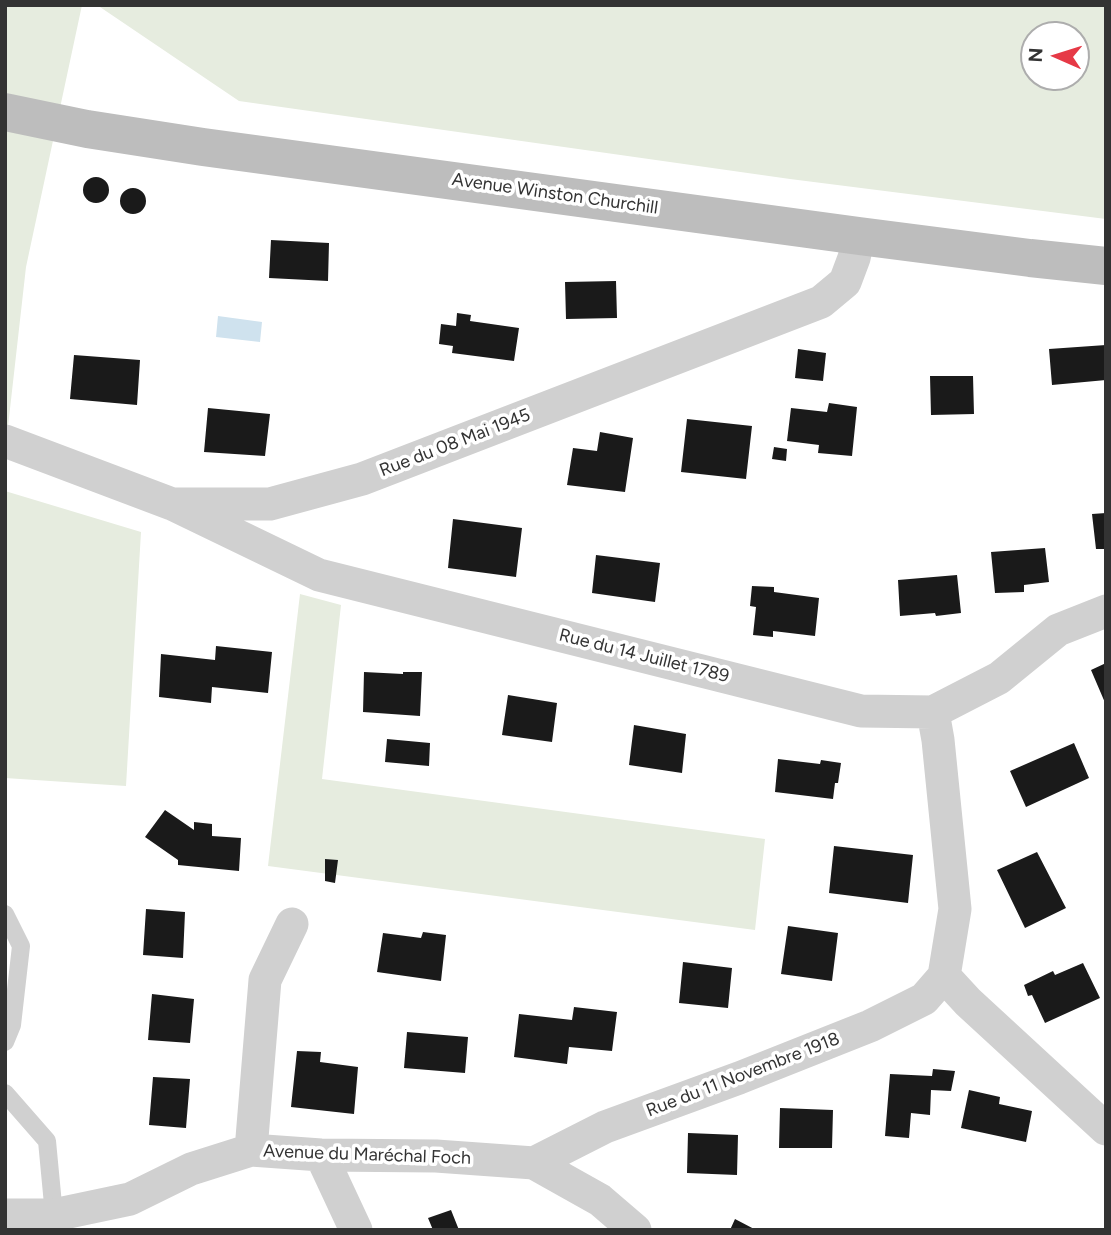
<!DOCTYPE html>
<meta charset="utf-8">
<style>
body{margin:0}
#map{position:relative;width:1111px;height:1235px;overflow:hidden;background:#fff;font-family:Figtree,sans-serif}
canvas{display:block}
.frame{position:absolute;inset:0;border:7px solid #333;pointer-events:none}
.north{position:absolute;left:1020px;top:21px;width:70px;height:70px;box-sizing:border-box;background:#fff;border:2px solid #adadad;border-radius:50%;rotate:273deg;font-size:19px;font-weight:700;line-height:28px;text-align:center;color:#333}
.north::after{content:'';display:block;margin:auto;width:24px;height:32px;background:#e63946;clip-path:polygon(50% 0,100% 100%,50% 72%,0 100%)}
</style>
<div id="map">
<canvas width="1111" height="1235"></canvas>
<div class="frame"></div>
<div class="north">N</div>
</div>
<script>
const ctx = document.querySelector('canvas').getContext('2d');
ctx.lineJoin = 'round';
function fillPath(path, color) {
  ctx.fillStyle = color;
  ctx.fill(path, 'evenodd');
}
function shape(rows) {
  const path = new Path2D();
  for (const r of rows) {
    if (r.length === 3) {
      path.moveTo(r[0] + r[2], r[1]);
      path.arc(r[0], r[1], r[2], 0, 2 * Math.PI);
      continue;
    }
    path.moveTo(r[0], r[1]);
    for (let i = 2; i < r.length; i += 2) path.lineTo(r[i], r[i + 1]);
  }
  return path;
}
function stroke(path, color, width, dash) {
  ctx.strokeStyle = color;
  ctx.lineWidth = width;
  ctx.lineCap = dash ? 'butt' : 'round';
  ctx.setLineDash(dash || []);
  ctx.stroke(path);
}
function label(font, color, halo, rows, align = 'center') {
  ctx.font = font + ' Figtree,sans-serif';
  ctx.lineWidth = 7;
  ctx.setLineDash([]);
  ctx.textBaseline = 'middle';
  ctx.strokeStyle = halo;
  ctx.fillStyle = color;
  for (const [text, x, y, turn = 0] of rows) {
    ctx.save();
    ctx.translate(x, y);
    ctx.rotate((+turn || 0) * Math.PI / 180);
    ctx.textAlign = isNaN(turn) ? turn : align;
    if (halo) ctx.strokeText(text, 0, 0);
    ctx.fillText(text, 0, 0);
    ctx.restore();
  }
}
fillPath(shape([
 [5,5,82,5,26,267,5,453],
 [97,5,1106,5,1106,219,790,179,239,101],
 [1034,35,1076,35,1076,77,1034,77],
 [5,491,141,532,126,786,5,778],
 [300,594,341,605,322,779,765,839,755,930,268,866]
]), '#e6ecdf');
fillPath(shape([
 [218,316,262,322,260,342,216,337]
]), '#cfe2ee');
fillPath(shape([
 [96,190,13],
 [133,201,13],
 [271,240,329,243,328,281,269,278],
 [616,281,617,318,566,319,565,282],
 [457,313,471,315,470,321,519,328,514,361,452,353,453,346,439,344,441,324,456,326],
 [1106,345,1106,380,1052,385,1049,349],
 [798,349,826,353,823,381,795,378],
 [74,355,140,360,137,405,70,399],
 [930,376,973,376,974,414,931,415],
 [829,403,857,407,852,456,818,453,819,445,787,441,791,408,827,412],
 [208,408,270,414,265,456,204,452],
 [687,419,752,426,746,479,681,472],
 [600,432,633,438,625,492,567,485,573,448,597,451],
 [774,447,787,449,786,461,772,459],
 [1106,513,1106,549,1096,549,1092,514],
 [453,519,522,528,516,577,448,568],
 [1045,548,1049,582,1024,585,1024,592,995,593,991,552],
 [596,555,660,563,655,602,592,593],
 [957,575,961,613,936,616,935,613,900,616,898,580],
 [752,586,774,587,774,592,819,598,815,636,773,631,773,637,753,635,756,607,750,606],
 [216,646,272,652,268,693,212,687,211,703,159,697,161,654,215,660],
 [1106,663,1106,705,1091,670],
 [364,672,403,674,403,672,422,672,420,716,363,712],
 [508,695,557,703,552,742,502,735],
 [634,725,686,734,682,773,629,765],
 [387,739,430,743,429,766,385,762],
 [1074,743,1089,778,1026,807,1010,771],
 [778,759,820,764,821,760,841,763,838,783,835,783,833,799,775,792],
 [165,810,194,830,194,822,212,824,212,836,241,838,239,871,178,865,178,860,145,837],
 [834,846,913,855,908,903,829,893],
 [1037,852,1066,908,1025,928,997,870],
 [325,859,338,860,335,883,325,881],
 [146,909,185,912,183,958,143,955],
 [788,926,838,933,832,981,781,974],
 [423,932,446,935,441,981,377,972,383,933,421,938],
 [683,962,732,968,728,1008,679,1003],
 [1083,963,1100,998,1045,1023,1032,995,1028,996,1024,985,1053,971,1055,975],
 [152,994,194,999,190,1043,148,1040],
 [574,1007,617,1012,612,1051,569,1047,567,1064,514,1057,519,1014,572,1020],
 [407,1032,468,1037,465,1073,404,1068],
 [297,1051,321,1052,320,1062,358,1067,354,1114,291,1107],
 [933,1069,955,1071,951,1091,931,1090,930,1115,911,1113,909,1138,885,1136,890,1074,932,1076],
 [153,1077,190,1079,186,1128,149,1125],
 [969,1090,1000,1097,999,1104,1032,1111,1026,1142,961,1128],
 [780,1108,833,1110,832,1148,779,1148],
 [688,1133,738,1135,737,1175,687,1173],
 [451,1210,459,1230,433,1230,428,1218],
 [735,1219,756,1230,730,1230]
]), '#1a1a1a');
stroke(shape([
 [5,914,21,946,12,1025,5,1042],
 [5,1093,47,1141,54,1215]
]), '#d0d0d0', 18);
stroke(shape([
 [5,441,172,504,270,504,362,479,821,302,845,282,854,258,859,236],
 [172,504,319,575,861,711,933,712,999,678,1058,630,1106,611],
 [944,976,968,1002,1106,1129],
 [251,1150,265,980,292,924],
 [321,1155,356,1230],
 [534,1163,605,1127,739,1078,870,1026,924,999,944,976,955,909,938,740,933,712],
 [5,1215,54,1215,130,1199,191,1169,251,1150,321,1155,436,1156,534,1163,600,1200,635,1230]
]), '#d0d0d0', 33);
stroke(shape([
 [5,112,87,129,203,147,859,236,1030,258,1106,266]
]), '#bdbdbd', 38);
label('18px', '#333', '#fff', [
 ["Avenue Winston Churchill",555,194,8],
 ["Rue du 08 Mai 1945",455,443,-21],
 ["Rue du 14 Juillet 1789",644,656,14],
 ["Rue du 11 Novembre 1918",743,1075,-21],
 ["Avenue du Maréchal Foch",367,1155,2]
]);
</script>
